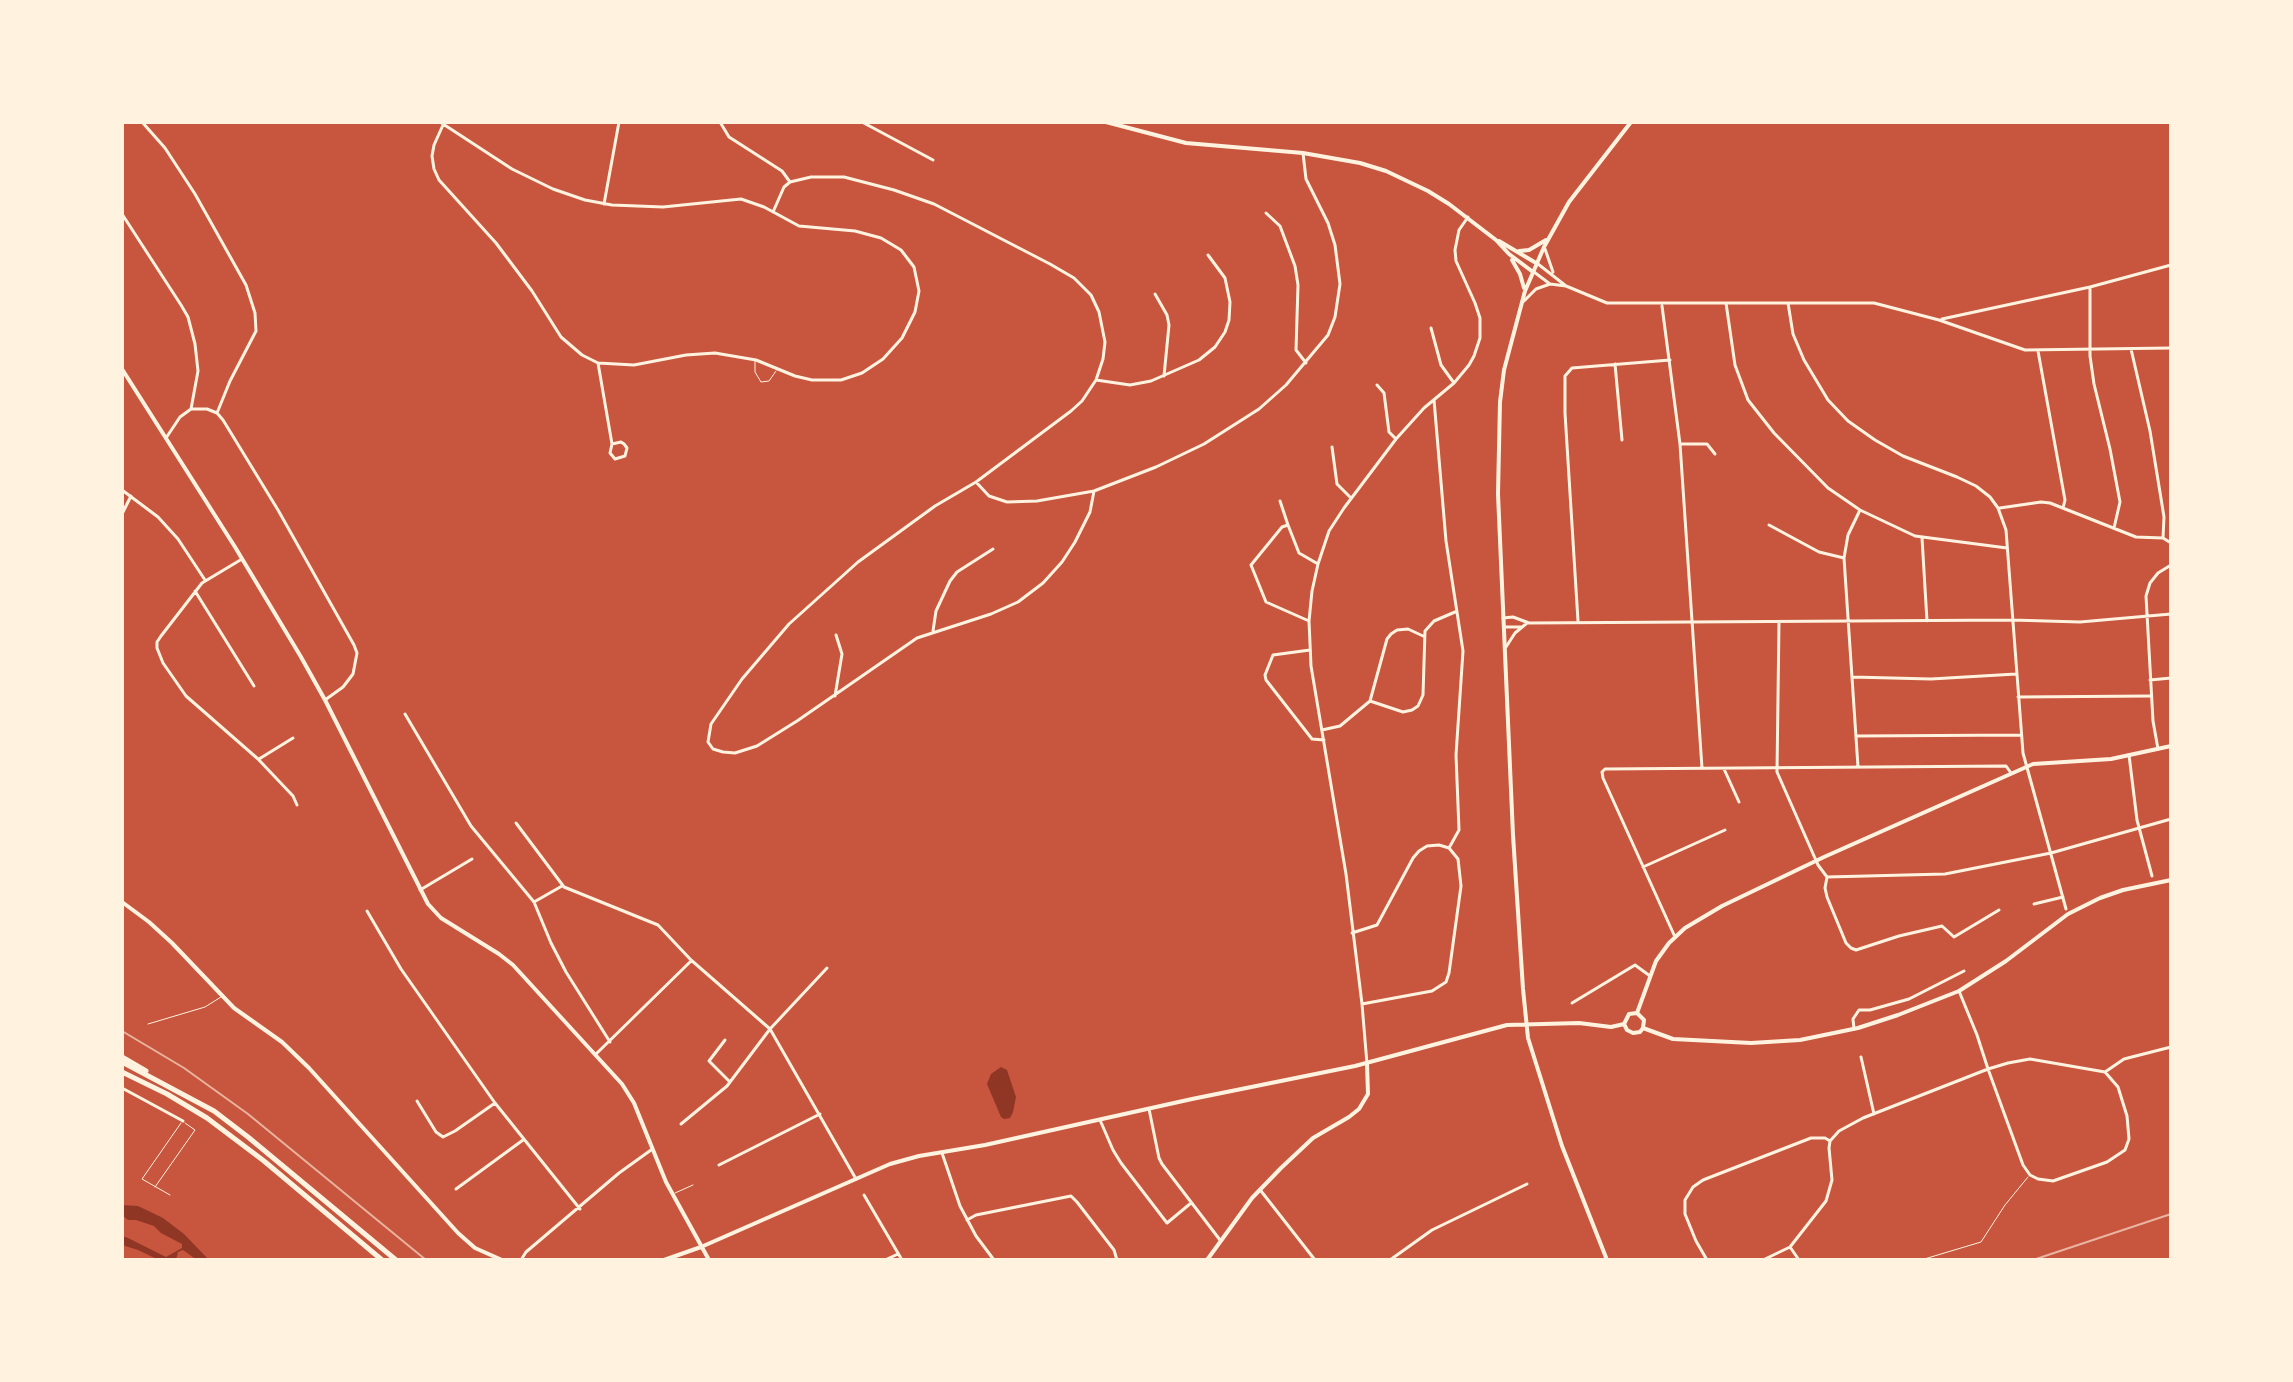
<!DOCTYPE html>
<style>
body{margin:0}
#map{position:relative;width:2293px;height:1382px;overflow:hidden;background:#c8553d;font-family:Inter,sans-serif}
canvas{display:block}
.frame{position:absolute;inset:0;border:124px solid #fff3e0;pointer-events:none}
</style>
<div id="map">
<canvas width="2293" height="1382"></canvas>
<div class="frame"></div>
</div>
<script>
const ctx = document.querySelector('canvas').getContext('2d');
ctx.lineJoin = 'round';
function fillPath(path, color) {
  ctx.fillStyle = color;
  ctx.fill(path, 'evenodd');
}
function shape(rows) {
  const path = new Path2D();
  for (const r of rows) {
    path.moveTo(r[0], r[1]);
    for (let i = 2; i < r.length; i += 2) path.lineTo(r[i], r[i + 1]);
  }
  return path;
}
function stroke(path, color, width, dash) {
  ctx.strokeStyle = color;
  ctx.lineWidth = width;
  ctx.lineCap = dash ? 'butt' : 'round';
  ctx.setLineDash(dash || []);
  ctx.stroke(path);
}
fillPath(shape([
 [1001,1067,1007,1070,1016,1097,1013,1112,1010,1118,1004,1119,1001,1117,987,1084,991,1074],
 [122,1205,138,1206,163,1218,184,1234,209,1260,197,1260,183,1250,178,1252,176,1260,159,1260,138,1250,122,1245,122,1237,126,1237,166,1257,182,1248,182,1244,161,1233,154,1226,136,1220,128,1220,122,1215]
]), '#8f3625');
stroke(shape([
 [755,361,755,372,761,382,769,381,776,371],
 [148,1024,205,1007,221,997],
 [155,1187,195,1130,185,1123],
 [675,1193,693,1185],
 [170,1195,142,1179,181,1123],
 [1921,1260,1981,1242,2005,1205,2028,1177]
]), '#fff3e0', 1);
stroke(shape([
 [142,122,165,148,195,194,246,285,255,313,256,331,230,381,217,413],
 [440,122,512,169,553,189,585,200,612,205,663,207,741,199,764,207,799,226,855,231,881,238,901,250,914,267,919,291,915,312,902,338,883,359,862,373,841,380,812,380,795,376,756,360,715,353,686,355,634,365,598,363,582,355,561,337,532,291,496,243,439,180,434,169,432,156,434,145,443,125],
 [720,122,729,137,782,171,790,182],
 [862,122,933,160],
 [604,204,619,122],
 [773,212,784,187,790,182,811,177,844,177,894,190,934,204,1050,264,1074,278,1091,295,1099,312,1105,342,1103,359,1096,380,1082,401,1071,411,976,482,935,506,858,562,789,624,742,679,711,724,708,742,713,749,723,752,735,753,757,746,797,721,917,638,991,614,1018,602,1043,583,1062,562,1075,542,1090,512,1094,491],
 [1266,213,1280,226,1295,266,1298,285,1296,350,1306,363],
 [122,214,181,305,188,317,195,344,198,371,191,409,180,417,166,438],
 [1545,249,1553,272],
 [1538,264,1566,286],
 [1534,272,1550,284,1566,286,1607,303,1874,303,1939,320,2025,350,2171,348],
 [2090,287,2090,356,2094,384,2110,449,2120,502,2114,528],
 [1155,294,1167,315,1169,325,1164,376],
 [1524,301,1536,289,1550,284],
 [1726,303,1735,365,1748,400,1774,433,1828,488,1860,510,1915,536,2007,548],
 [1788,303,1793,334,1804,360,1828,400,1848,421,1875,440,1903,456,1957,477,1976,486,1990,497,1998,508,2006,530,2023,753,2066,909],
 [1662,306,1680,444,1702,768],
 [1942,319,2090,287,2171,265],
 [1431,328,1441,365,1454,383],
 [2131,349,2150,431,2164,517,2163,538],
 [2038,351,2065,500,2063,508],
 [598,363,612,444,610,453,615,459,625,456,627,448,624,444,621,442,612,444],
 [1615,364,1622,440],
 [1096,380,1130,385,1151,381,1199,360,1215,347,1225,332,1229,320,1230,302,1225,278,1208,255],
 [1377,385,1384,393,1389,432,1396,439],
 [1434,400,1446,541,1463,651,1456,755,1459,830,1449,848],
 [191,409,207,409,217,413,223,420,278,510,354,645,357,653,353,674,343,687,325,700],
 [1680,444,1707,444,1715,454],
 [1332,447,1337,484,1350,497],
 [976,482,989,496,1007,502,1037,501,1094,491,1156,467,1204,444,1259,409,1286,385,1328,335,1335,317,1340,284,1335,245,1328,223,1306,179,1303,153],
 [122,490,158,517,178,539,205,580],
 [1280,501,1288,525],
 [2000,508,2041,502,2050,503,2136,537,2163,538,2171,543],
 [122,514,131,496],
 [1769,525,1819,552,1844,558],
 [1922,538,1927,621],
 [242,559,202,583,161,636,157,642,157,648,163,663,186,696,258,759,293,796,297,805],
 [195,591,254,686],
 [1503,618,1513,617,1529,623,2012,620,2080,622,2171,614],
 [1309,621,1266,602,1251,565,1282,527,1288,525,1299,553,1318,564],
 [1578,621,1565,413,1565,376,1572,368,1670,360],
 [1779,622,1777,772,1818,865,1827,877,1945,874,2051,853,2171,819],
 [1505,627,1521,627],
 [933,631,936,611,950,581,957,572,993,549],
 [1506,647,1515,633,1527,623],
 [1310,650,1273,655,1265,675,1266,680,1312,739,1324,740],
 [1852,677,1931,679,2016,674],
 [2150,680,2171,678],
 [835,696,842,654,836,635],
 [2018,697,2150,696],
 [1370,701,1403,712,1412,710,1418,706,1423,695,1425,631,1434,621,1455,612],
 [405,714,471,826,534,902,551,943,566,972,610,1042],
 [1322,730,1340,726,1370,701,1387,639,1391,634,1397,630,1408,629,1423,636],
 [1857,736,2021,735],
 [2158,749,2153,721,2146,596,2150,583,2158,573,2171,565],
 [2129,755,2137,820,2152,876],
 [259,759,293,738],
 [1858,767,1844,558,1848,535,1860,510],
 [1724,769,1739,802],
 [516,823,564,887,658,925,691,960,770,1029,856,1179],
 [1643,867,1725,830],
 [1827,877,1825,888,1827,897,1846,943,1851,948,1856,950,1899,936,1942,926,1954,937,1999,910],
 [420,890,472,859],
 [534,902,562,886],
 [2034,904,2063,897],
 [367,911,401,969,495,1103,580,1209],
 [1352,933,1377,925,1413,858,1419,851,1427,846,1439,845,1449,848],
 [1675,937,1603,778,1602,772,1605,769,2006,766,2011,773],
 [1572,1003,1635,965,1650,976],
 [1362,1004,1432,991,1446,982,1449,973,1461,886,1458,859,1449,848],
 [1854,1029,1853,1019,1859,1010,1870,1010,1909,999,1964,971],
 [725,1040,709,1061,729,1081],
 [596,1054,690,962],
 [1861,1057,1874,1114],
 [1367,1064,1362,1004,1346,874,1311,666,1309,621,1312,591,1318,564,1329,531,1344,508,1396,439,1424,408,1454,383,1469,365,1474,356,1480,338,1480,318,1475,303,1456,261,1455,250,1459,230,1468,217],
 [2105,1072,2124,1059,2171,1047],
 [122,1088,183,1121],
 [417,1101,436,1132,443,1137,455,1131,495,1103],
 [1149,1109,1159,1158,1162,1164,1220,1240],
 [1100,1120,1113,1150,1121,1163,1167,1223,1191,1203],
 [681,1124,727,1086,770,1029,827,968],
 [942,1153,960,1206,976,1236,994,1260],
 [719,1165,820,1114],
 [456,1189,523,1140],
 [1261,1191,1315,1260],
 [864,1195,902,1260],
 [967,1220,976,1215,1071,1196,1077,1202,1114,1250,1117,1260],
 [1790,1247,1799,1260],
 [521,1260,526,1252,619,1173,651,1150],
 [885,1260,898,1254],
 [1390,1260,1432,1230,1527,1184],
 [1707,1260,1696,1241,1685,1214,1685,1200,1693,1187,1703,1180,1811,1138,1825,1138,1830,1141],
 [1763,1260,1790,1247,1826,1201,1832,1180,1829,1148,1830,1141,1839,1131,1863,1118,1988,1069,2008,1063,2030,1059,2105,1072,2118,1087,2127,1116,2129,1139,2125,1150,2107,1162,2053,1181,2038,1179,2030,1175,2023,1165,1988,1069,1977,1035,1959,991]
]), '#fff3e0', 3);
stroke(shape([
 [1637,1013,1656,961,1669,943,1685,928,1722,906,1824,857,2033,764,2111,759,2171,746],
 [1207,1260,1252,1198,1281,1168,1313,1138,1349,1117,1359,1109,1368,1094,1367,1064]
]), '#fff3e0', 4);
stroke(shape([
 [1106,122,1186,143,1303,153,1360,163,1386,171,1428,191,1449,204,1496,240,1509,254,1533,272],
 [1499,241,1536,263],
 [1519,251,1529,250,1546,240],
 [1512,260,1520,274,1524,288],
 [122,369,235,547,301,657,325,700,428,904,441,918,499,954,513,965,622,1084,634,1103,666,1182,709,1260],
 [122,902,149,922,172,943,234,1008,282,1042,309,1068,458,1233,475,1248,502,1260],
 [1624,1024,1629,1014,1637,1013,1644,1020,1643,1028],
 [1624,1024,1627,1030,1633,1033,1640,1032,1643,1028],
 [1643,1028,1673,1039,1751,1043,1800,1040,1858,1028,1898,1015,1959,991,2006,961,2068,914,2100,898,2123,890,2171,880],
 [664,1260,701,1247,890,1164,919,1156,985,1145,1192,1099,1355,1066,1507,1025,1579,1023,1611,1027,1624,1024],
 [1607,1260,1562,1146,1528,1038,1523,989,1513,835,1498,494,1500,402,1504,370,1525,291,1544,247,1569,202,1631,122]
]), '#fff3e0', 4);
stroke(shape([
 [122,1057,146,1071],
 [122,1062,214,1111,248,1137,396,1260],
 [122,1072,167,1094,207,1118,264,1161,382,1260]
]), '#fff3e0', 5);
stroke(shape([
 [122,1031,184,1068,248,1114,426,1260],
 [2033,1260,2171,1214]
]), '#e9b49f', 2);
</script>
